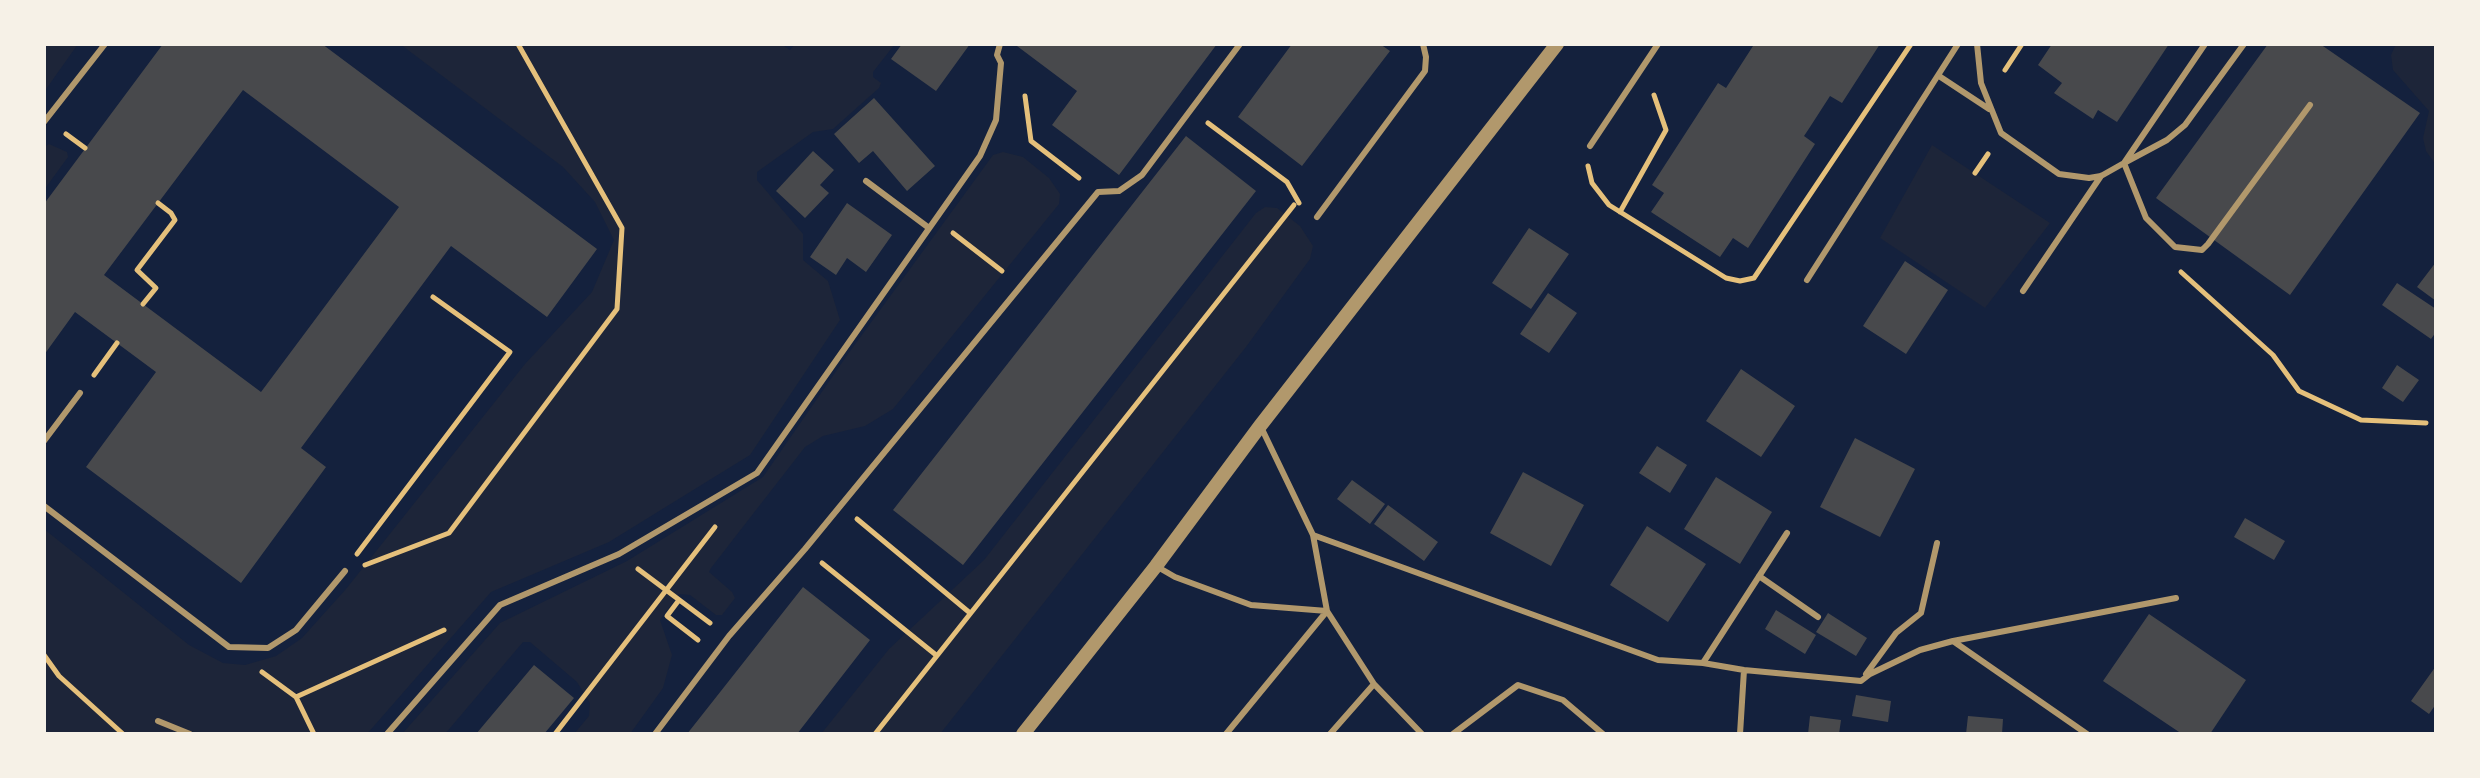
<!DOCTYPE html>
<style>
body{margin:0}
#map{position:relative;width:2480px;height:778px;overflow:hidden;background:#14213d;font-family:Arial,sans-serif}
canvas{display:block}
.frame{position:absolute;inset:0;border:46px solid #f6f1e7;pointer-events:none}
</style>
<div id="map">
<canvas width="2480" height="778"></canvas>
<div class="frame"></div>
</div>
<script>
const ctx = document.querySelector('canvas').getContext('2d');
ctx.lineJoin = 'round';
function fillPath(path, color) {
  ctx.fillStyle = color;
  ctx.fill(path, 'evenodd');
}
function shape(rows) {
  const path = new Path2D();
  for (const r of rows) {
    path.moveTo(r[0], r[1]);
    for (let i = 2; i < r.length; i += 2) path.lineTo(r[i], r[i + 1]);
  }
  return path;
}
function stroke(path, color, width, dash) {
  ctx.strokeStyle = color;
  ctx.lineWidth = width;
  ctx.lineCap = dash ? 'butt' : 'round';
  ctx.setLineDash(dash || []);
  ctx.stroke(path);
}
fillPath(shape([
 [44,44,78,44,44,92],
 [400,44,781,44,790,50,795,44,895,44,873,72,873,77,881,83,879,88,833,129,813,132,757,172,757,180,803,234,803,260,828,281,840,320,750,455,609,542,491,592,367,734,44,734,44,529,189,645,223,663,245,665,276,656,302,638,346,589,525,364,592,292,614,240,595,202,563,167],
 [2396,44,2436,44,2436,165,2426,151,2423,138,2429,111,2393,70,2391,55],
 [49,144,67,152,68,157,44,190,44,147],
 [1932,145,2050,223,1985,308,1880,238],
 [1003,152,1023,157,1049,178,1060,194,1059,204,893,409,865,426,823,436,805,447,711,568,709,572,732,592,735,598,722,615,716,615,690,595,679,594,660,620,672,655,663,688,630,734,574,734,589,716,590,703,577,682,530,642,523,642,445,734,402,734,500,623,627,561,763,477,848,354,993,155],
 [1265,207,1277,208,1300,226,1313,246,1310,259,1246,347,940,734,821,734,889,649,984,560,1256,213]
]), '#1d2539');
fillPath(shape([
 [163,44,322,44,597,249,547,317,451,246,301,448,326,467,241,583,86,467,156,372,75,312,44,355,44,204],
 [243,90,399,207,261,392,104,275],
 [902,44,970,44,936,91,891,59],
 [1019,44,1217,44,1119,175,1052,125,1077,91,1017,46],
 [1292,44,1380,44,1390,51,1302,166,1238,117],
 [1750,44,1880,44,1842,103,1830,96,1810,127,1804,136,1815,144,1748,248,1733,238,1720,257,1651,212,1664,193,1652,185,1718,83,1726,88,1753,46],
 [2052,44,2169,44,2117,122,2098,110,2093,119,2054,93,2062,83,2038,65],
 [2268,44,2320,44,2420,113,2290,295,2156,198],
 [874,98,935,166,907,191,873,151,859,163,834,134],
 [1186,136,1256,191,963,565,893,510],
 [813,151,834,170,820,185,829,193,805,218,776,191],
 [847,203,892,235,866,272,847,258,836,275,810,257],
 [1529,228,1569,254,1531,309,1492,283],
 [1905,261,1948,290,1906,354,1863,326],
 [2436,262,2436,301,2417,287],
 [2397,283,2436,309,2436,332,2431,339,2382,305],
 [1548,293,1577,313,1549,353,1520,334],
 [2397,365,2419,380,2403,402,2382,388],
 [1741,369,1795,406,1761,457,1706,421],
 [1855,438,1915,469,1880,537,1820,507],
 [1657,446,1687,465,1670,493,1639,473],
 [1523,472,1584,505,1551,566,1490,533],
 [1716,477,1772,512,1740,564,1684,529],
 [1352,480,1385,504,1370,524,1337,499],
 [1388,505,1438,542,1424,561,1374,524],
 [2245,518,2285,541,2274,560,2234,537],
 [1647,526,1706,564,1668,622,1610,585],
 [803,587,870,640,797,734,687,734],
 [1776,610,1816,635,1805,654,1765,629],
 [1828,613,1867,638,1856,656,1816,632],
 [2149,614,2246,680,2210,734,2182,734,2103,681],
 [534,665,574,698,544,734,476,734],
 [2436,666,2436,704,2429,714,2411,701],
 [1856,695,1891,701,1888,722,1852,716],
 [1810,716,1841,720,1839,734,1808,734],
 [1968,716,2003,719,2002,734,1966,734]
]), '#48494c');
stroke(shape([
 [2005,70,2022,44],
 [1025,96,1031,141,1079,178],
 [1208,123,1287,182,1299,203],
 [66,134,85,148],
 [1588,166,1592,183,1609,205,1726,278,1740,281,1754,278,1911,44],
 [1975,173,1988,154],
 [1620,212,1666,130,1654,95],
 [953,233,1002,271],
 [2181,272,2273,355,2299,391,2361,420,2426,423],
 [143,304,156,288,137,270,175,220,171,213,158,203],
 [94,375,117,343],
 [857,519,970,613],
 [357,554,510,352,433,297],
 [822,563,936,655],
 [365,565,449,533,617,309,622,228,518,44],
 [638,569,710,623],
 [679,600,667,616,698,640],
 [44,655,59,676,123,734],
 [262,672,296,697],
 [314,734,296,697,444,630],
 [555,734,715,527],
 [875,734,1294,205]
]), '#e5c07b', 5);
stroke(shape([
 [1977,44,1981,83,2001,133,2059,174,2089,178,2101,176,2124,163,2205,44],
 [2244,44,2185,125,2167,140,2124,163,2146,218,2175,247,2202,250,2208,244,2310,105],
 [1939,76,1989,109],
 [44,122,105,44],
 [1590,146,1658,44],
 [866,181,929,228],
 [1317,217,1425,71,1426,57,1423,44],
 [1807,280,1958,44],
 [2023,291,2101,176],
 [44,441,80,393],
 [44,506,229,647,268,648,296,630,345,571],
 [1313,535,1658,660,1703,663,1787,533],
 [1156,566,1175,577,1251,605,1327,611,1374,684,1422,734],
 [1759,576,1818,617],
 [1953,641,2176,598],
 [1703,663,1744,670,1861,681,1870,674,1920,650,1953,641,2087,734],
 [1866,674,1896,633,1921,613,1937,543],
 [158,721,190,734],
 [387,734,500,605,619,554,757,473,980,156,996,120,1001,63,997,55,1000,44],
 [655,734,729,636,805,549,1098,192,1119,191,1142,175,1240,44],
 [1226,734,1327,611,1313,535,1261,427],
 [1330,734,1374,684],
 [1453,734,1518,685,1563,700,1603,734],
 [1740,734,1744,670]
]), '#b1986c', 6);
stroke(shape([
 [1023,734,1156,566,1260,426,1557,44]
]), '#b1986c', 14);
</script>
